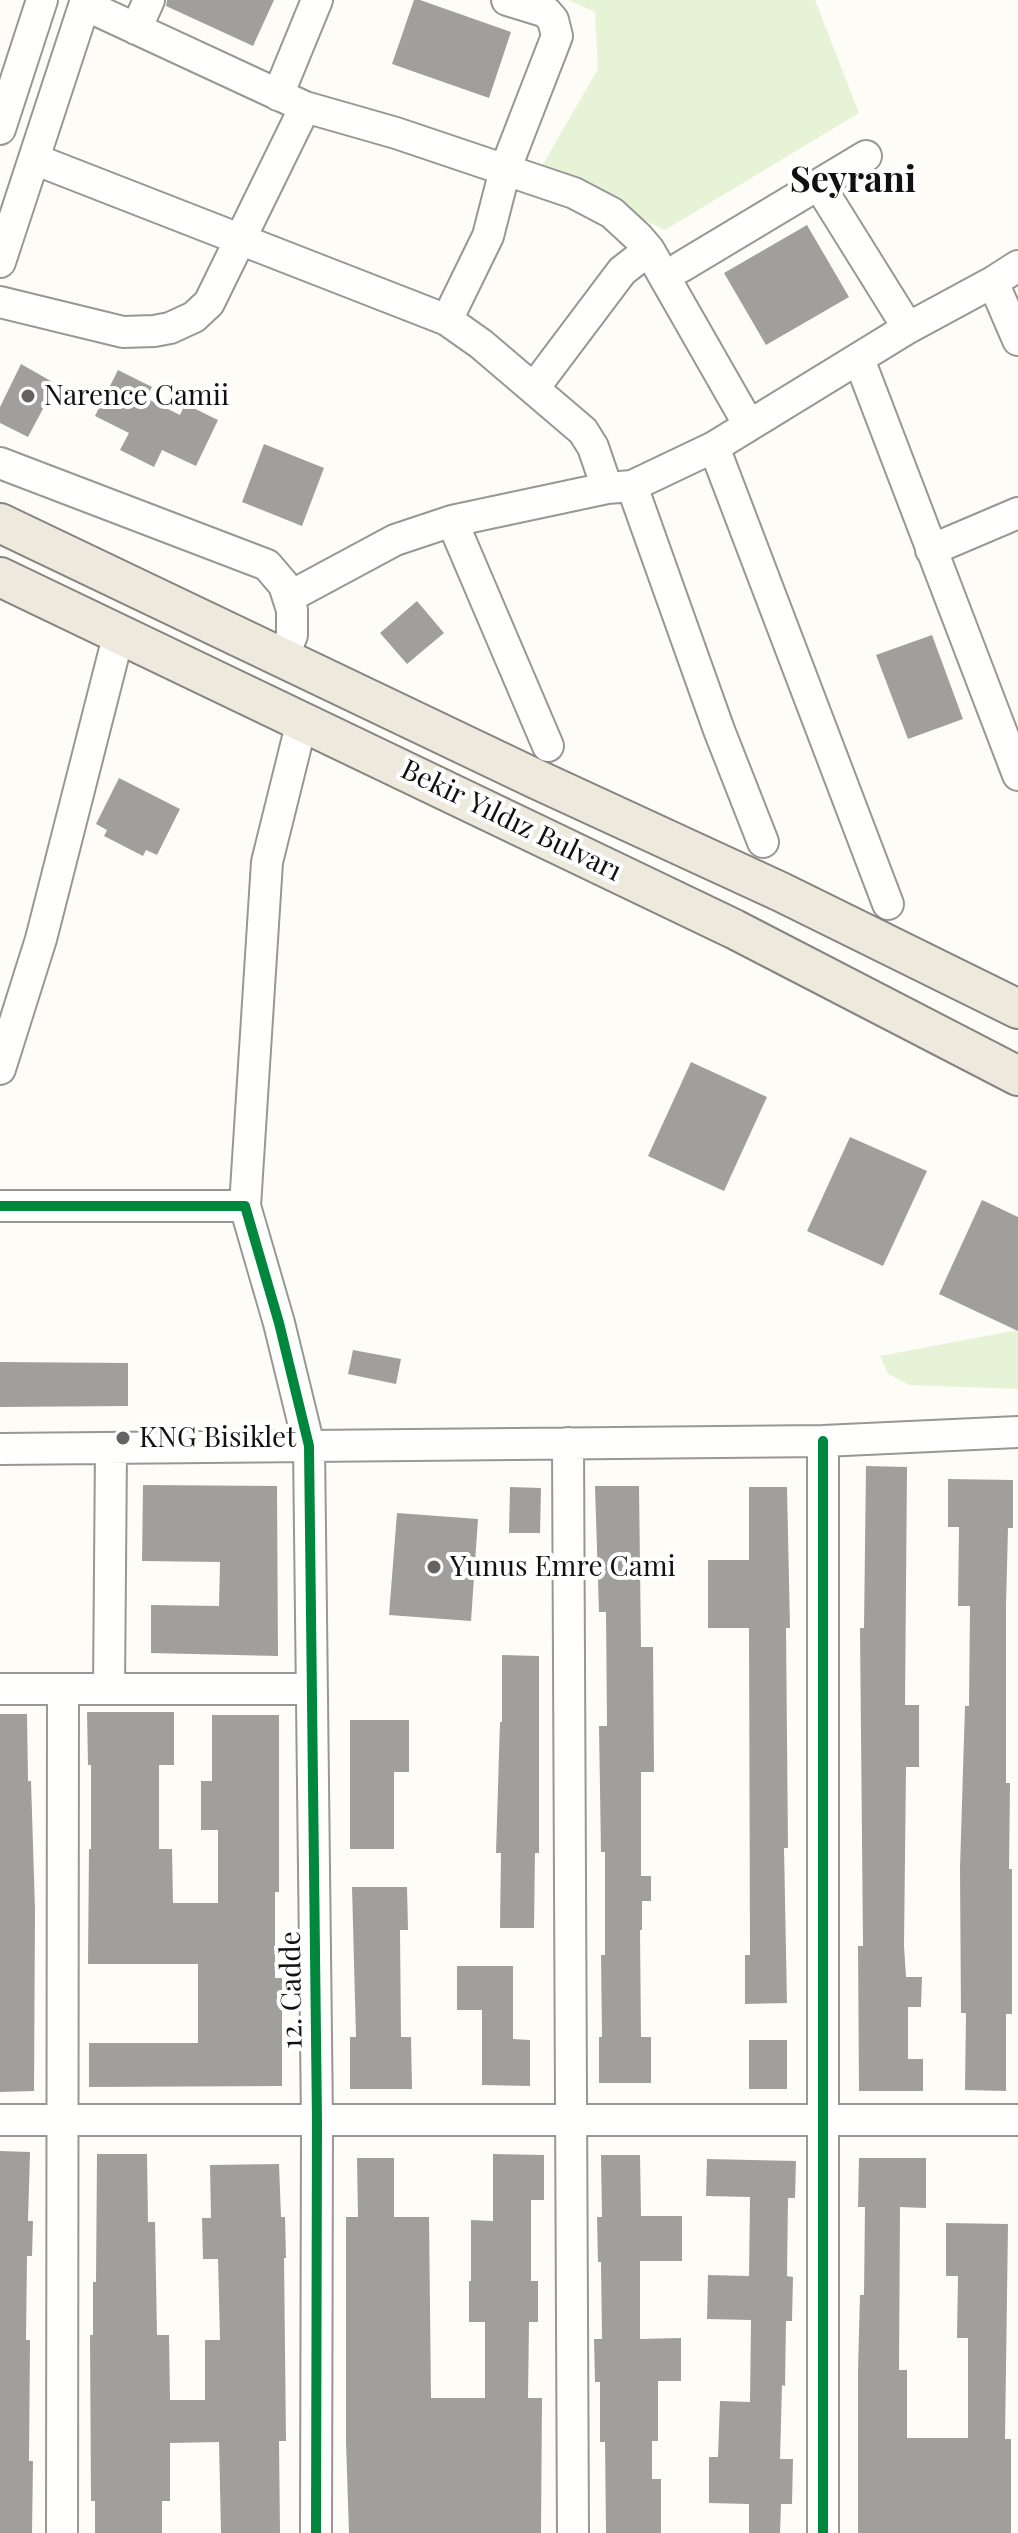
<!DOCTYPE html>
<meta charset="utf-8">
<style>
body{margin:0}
canvas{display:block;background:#fdfcf7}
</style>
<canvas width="1018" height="2533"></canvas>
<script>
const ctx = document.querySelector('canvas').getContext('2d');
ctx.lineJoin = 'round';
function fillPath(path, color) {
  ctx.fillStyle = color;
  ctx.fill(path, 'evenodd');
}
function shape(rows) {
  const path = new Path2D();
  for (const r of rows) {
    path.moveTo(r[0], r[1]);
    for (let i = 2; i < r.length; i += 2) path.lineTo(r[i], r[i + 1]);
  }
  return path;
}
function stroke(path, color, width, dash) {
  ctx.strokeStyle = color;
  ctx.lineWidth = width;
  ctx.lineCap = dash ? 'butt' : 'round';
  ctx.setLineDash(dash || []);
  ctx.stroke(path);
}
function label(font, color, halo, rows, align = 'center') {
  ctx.font = font + ' "Playfair Display",serif';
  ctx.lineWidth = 8;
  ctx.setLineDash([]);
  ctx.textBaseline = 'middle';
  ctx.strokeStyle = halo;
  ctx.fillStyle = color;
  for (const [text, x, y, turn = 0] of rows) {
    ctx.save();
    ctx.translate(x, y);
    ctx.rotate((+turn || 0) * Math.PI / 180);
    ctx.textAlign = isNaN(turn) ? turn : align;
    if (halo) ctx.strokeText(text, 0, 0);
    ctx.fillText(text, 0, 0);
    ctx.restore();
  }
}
fillPath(shape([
 [568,0,815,0,859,113,665,230,540,169,598,69,595,12],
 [1018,1330,1018,1389,909,1385,888,1374,880,1356]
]), '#e7f3d7');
fillPath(shape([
 [167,0,274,0,253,46,166,6],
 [414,0,420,0,511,32,489,98,392,64],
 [807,225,849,297,766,345,724,273],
 [21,364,56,384,28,437,0,423,0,407],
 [118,370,152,387,146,398,180,415,185,404,218,420,196,466,162,450,154,467,120,450,129,433,95,416],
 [264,444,324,468,302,526,242,502],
 [417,601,444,633,407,664,380,633],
 [932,635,963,719,908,739,876,655],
 [119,778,180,809,157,855,146,850,143,856,104,836,107,830,96,824],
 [691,1062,767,1097,724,1191,648,1156],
 [850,1137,927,1171,883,1266,807,1231],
 [982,1200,1018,1217,1018,1331,939,1294],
 [353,1350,401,1359,396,1384,348,1374],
 [0,1362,128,1363,128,1406,0,1407],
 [866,1466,907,1467,905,1705,919,1705,919,1767,906,1767,904,1946,906,1977,922,1977,921,2007,908,2007,908,2059,923,2059,923,2091,859,2091,858,1946,863,1946,860,1628,864,1628],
 [948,1479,1013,1480,1013,1528,1008,1528,1006,1606,1006,1783,1010,1783,1009,1869,1012,1869,1012,2014,1006,2014,1006,2091,965,2090,966,2013,961,2013,960,1868,965,1706,969,1706,970,1606,958,1606,959,1527,948,1527],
 [143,1485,277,1486,278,1656,151,1653,151,1605,219,1606,220,1562,142,1561],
 [595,1486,639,1486,641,1647,653,1647,654,1772,641,1772,641,1876,651,1876,651,1901,642,1901,642,1930,640,1930,641,2037,651,2037,651,2083,599,2083,599,2037,602,2037,601,1955,605,1955,605,1852,601,1852,599,1726,607,1726,606,1612,599,1612],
 [510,1487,541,1488,540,1533,509,1533],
 [749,1487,787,1487,790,1628,786,1628,788,1848,784,1848,787,2003,745,2004,745,1955,750,1955,749,1628,708,1628,708,1560,749,1560],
 [397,1513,478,1519,471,1621,389,1615],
 [502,1655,539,1656,539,1853,535,1853,534,1928,500,1928,501,1853,496,1853,500,1722,502,1722],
 [87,1712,174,1712,174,1765,159,1765,159,1849,172,1849,173,1903,218,1903,218,1830,201,1830,201,1781,212,1781,212,1715,279,1715,279,1892,275,1892,275,1978,282,1978,282,2086,89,2087,89,2043,198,2043,198,1964,88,1964,89,1849,91,1849,91,1765,88,1765],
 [0,1714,27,1714,28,1781,31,1781,35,1910,34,2091,0,2092],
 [350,1720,409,1720,409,1772,394,1772,394,1849,350,1849],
 [352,1887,407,1887,408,1930,400,1930,401,2037,411,2037,412,2089,350,2089,350,2037,356,2037],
 [457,1966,513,1966,513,2039,530,2040,530,2086,482,2085,482,2010,457,2010],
 [749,2040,787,2040,787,2089,749,2089],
 [0,2151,30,2152,28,2221,33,2221,32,2256,27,2256,26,2340,30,2340,29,2461,33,2461,32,2533,0,2533],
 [97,2154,147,2154,148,2222,155,2222,157,2335,169,2335,170,2400,205,2400,205,2340,220,2340,218,2259,203,2259,202,2218,211,2218,210,2165,279,2164,281,2217,285,2217,286,2258,284,2258,286,2441,279,2441,280,2533,221,2533,219,2442,170,2443,170,2501,162,2501,162,2533,95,2533,95,2501,91,2501,90,2335,93,2335,93,2282,96,2282],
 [493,2154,544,2155,544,2200,531,2200,531,2281,538,2281,538,2322,529,2322,528,2398,542,2398,541,2533,349,2533,346,2442,346,2217,358,2217,357,2158,394,2158,394,2217,429,2217,431,2398,485,2398,485,2322,469,2322,469,2281,471,2281,471,2220,493,2221],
 [601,2155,640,2155,641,2216,682,2216,682,2261,640,2261,640,2339,681,2338,681,2381,658,2381,658,2441,652,2441,652,2479,661,2479,661,2533,606,2533,605,2442,600,2442,600,2382,595,2382,594,2339,602,2339,601,2262,598,2262,597,2217,602,2217],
 [859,2158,926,2158,926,2208,900,2207,899,2370,907,2370,907,2438,968,2438,968,2338,957,2338,958,2276,946,2276,946,2223,1008,2224,1005,2439,1011,2439,1011,2533,858,2533,858,2370,860,2295,864,2295,865,2207,858,2207],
 [707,2159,796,2161,795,2198,788,2198,787,2276,793,2277,792,2321,786,2321,785,2386,782,2385,780,2459,793,2459,792,2504,781,2504,780,2533,749,2533,749,2504,709,2503,709,2457,718,2457,720,2401,750,2402,751,2320,707,2319,708,2275,749,2276,750,2197,706,2196]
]), '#a19f9c');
const minor = shape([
 [85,5,305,107,396,133,574,193,612,213,638,237,649,250,749,425],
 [136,29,149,0],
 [278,95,317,0],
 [0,129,42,0],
 [34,159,447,320,481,344,583,431,593,447,607,488],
 [819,185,908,328],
 [0,262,86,0],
 [681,267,866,156],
 [993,282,1018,340],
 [0,302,123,332,154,331,170,328,194,317,209,303,305,107],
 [447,320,488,236,505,170,557,36,553,20,546,12,507,0],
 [859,359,1018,775],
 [534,388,622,271,649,250],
 [714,447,888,904],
 [0,463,267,565,284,585,292,610,292,635,283,658],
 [632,486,719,730,763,842],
 [452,521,548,746],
 [931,550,1018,513],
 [289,597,395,540,452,521,607,488,632,486,714,447,908,328,993,282,1018,266],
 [0,1069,41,939,119,633],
 [0,1206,245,1206,279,1323,309,1446,317,2121,316,2533],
 [245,1206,267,862,302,721],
 [568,1443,573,2533],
 [0,1449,823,1441,1018,1432],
 [0,1689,312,1689],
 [109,1689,111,1448],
 [0,2120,1018,2120],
 [62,2533,63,1689],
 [823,2533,823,1441]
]);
const major = shape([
 [0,523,536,779,781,892,1018,1009],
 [0,577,734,929,1018,1076]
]);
stroke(minor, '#979795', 34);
stroke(major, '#858482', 42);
stroke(minor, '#fffffe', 30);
stroke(major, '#ede9dc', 38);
stroke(shape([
 [0,1206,245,1206,279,1323,309,1446,317,2121,316,2533],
 [823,2533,823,1441]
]), '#00873e', 10);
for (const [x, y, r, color] of [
 [28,396,8,"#646362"],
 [123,1438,8,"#646362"],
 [434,1567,8,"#646362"]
]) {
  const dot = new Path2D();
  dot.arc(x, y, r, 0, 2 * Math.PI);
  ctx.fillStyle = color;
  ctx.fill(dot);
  stroke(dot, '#fff', 3);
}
label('28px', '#111', '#fff', [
 ["Narence Camii",44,396],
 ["KNG Bisiklet",139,1438],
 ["Yunus Emre Cami",450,1567]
], 'left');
label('28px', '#111', '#fff', [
 ["Bekir Yıldız Bulvarı",511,821,26],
 ["12. Cadde",292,1990,-91]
]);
label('bold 36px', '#111', '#fff', [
 ["Seyrani",853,181]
]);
</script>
